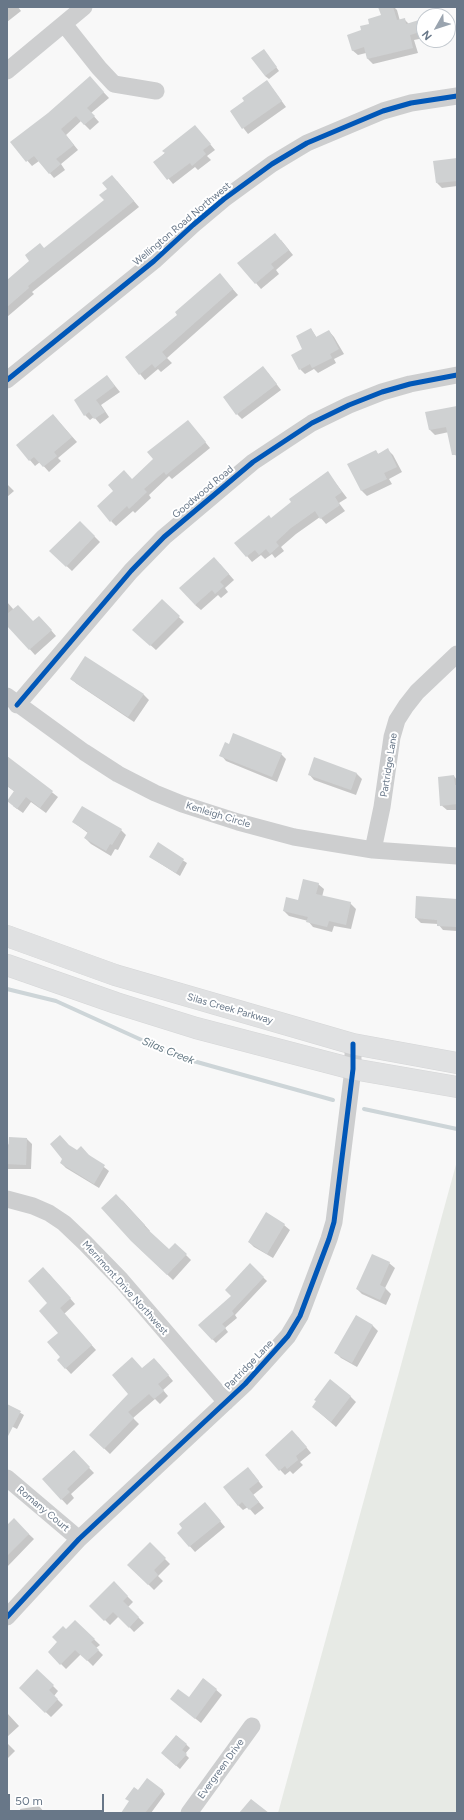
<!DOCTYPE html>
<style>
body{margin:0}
#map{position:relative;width:464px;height:1820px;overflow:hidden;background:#f8f8f8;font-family:Figtree,sans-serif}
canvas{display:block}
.frame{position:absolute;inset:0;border:8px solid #687788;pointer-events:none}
.north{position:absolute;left:416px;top:8px;width:40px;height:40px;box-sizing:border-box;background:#fff;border:1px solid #c3c9cf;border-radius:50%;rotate:231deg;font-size:11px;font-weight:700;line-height:16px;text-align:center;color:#687788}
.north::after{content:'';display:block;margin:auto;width:14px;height:18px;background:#9aa4af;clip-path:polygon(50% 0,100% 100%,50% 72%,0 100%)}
.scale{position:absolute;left:8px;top:1794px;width:96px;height:18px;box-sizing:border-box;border:2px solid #687788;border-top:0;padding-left:5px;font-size:12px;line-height:14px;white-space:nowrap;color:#687788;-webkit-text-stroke:3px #fff;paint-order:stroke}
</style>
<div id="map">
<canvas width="464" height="1820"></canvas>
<div class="frame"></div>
<div class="north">N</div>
<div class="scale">50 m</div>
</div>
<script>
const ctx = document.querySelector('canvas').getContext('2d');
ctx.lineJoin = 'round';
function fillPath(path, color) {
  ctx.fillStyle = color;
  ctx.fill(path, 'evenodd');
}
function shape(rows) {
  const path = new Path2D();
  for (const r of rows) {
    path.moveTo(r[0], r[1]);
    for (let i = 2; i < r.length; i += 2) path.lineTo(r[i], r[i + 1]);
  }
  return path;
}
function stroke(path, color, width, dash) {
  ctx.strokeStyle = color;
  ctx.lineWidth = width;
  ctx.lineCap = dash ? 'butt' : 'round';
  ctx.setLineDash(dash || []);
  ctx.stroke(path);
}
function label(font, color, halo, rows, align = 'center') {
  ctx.font = font + ' Figtree,sans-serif';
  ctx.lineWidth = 4;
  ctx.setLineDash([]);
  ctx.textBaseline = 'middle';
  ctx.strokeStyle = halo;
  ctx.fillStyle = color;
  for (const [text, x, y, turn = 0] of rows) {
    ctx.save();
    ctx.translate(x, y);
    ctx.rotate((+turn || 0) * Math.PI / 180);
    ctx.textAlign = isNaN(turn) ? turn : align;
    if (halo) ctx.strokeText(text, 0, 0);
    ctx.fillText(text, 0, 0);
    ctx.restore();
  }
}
fillPath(shape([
 [457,1161,457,1813,278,1813]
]), '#e7eae5');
fillPath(shape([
 [7,7,18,7,21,11,7,22],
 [386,7,394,7,397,10,400,21,404,19,409,24,419,21,424,26,424,38,414,40,418,53,373,64,368,59,366,53,358,55,352,50,363,31,382,16],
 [267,54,279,71,269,79,265,76],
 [267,81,286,107,248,134,231,112,245,102],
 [95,83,109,98,91,113,99,122,90,130,81,121,66,135,78,150,61,164,65,170,54,178,39,161,32,166,12,143],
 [195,126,215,150,207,156,211,160,198,170,195,167,173,184,155,162],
 [457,159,457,186,442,188,437,183],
 [117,181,139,207,32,292,34,294,7,317,7,281,105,200],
 [281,240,293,255,276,270,279,274,261,289,239,263],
 [225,280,238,295,167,358,172,363,161,372,158,369,145,380,126,357],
 [311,329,317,338,329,331,334,337,344,354,334,359,336,363,318,373,314,369,305,374,300,369],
 [268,373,281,390,242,419,237,414],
 [107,376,120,392,101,405,109,417,100,424,94,417,90,420,85,415],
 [457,407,457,457,453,452,449,432,435,435,430,430,426,413],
 [53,415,77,442,58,458,61,461,49,472,40,462,35,466,17,445],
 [188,421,210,448,172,479,169,476,149,495,151,498,135,513,133,511,116,526,111,521,155,459],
 [388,450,393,455,402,472,389,479,392,484,367,496,362,491,349,465,376,451,378,454],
 [328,473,347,498,339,503,345,511,326,524,320,517,296,534,281,547,284,551,275,558,272,554,265,559,261,555,252,562,236,543,272,519],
 [7,484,14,491,7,497],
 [80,522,100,542,72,571,50,551],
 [220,564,234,580,225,588,228,592,221,598,218,595,201,610,195,605],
 [162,601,184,622,156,650,139,635],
 [7,602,14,610,33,622,44,622,56,636,35,655,7,624],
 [85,658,144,695,149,700,134,722,77,684,71,679],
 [281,754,286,759,277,782,226,761,221,755],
 [11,760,58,797,46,813,31,802,23,813,13,806,15,792,7,786,7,765],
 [309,774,357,774,362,779,356,795,314,780],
 [454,776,457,780,457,810,447,810,441,805],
 [73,822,121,830,126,835,118,850,115,849,111,856,91,844,85,838,88,833],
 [158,844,187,863,180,876,150,857],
 [318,884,324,889,322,897,350,903,356,909,351,929,334,926,332,932,313,927,308,921,289,916,284,911,299,901],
 [457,900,457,931,443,930,438,924,421,923,416,918],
 [26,1138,32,1144,31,1169,7,1169,7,1145],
 [70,1147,77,1151,86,1153,109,1171,99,1188,66,1168,61,1163],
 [122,1200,150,1231,149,1232,169,1251,175,1244,191,1260,173,1280,137,1246],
 [284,1225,290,1230,273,1258,254,1247,249,1242],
 [389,1263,395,1268,385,1288,391,1294,386,1305,362,1294,357,1289],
 [250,1265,267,1281,235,1315,237,1318,225,1328,228,1332,216,1343,199,1325,232,1296],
 [49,1274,75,1304,64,1314,96,1350,71,1374,58,1360,61,1357,60,1333,49,1303],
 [356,1316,373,1326,378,1331,357,1367,341,1358,336,1353],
 [159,1364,173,1381,163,1390,168,1396,160,1404,155,1399,133,1418,139,1424,110,1454,90,1435,130,1394,142,1369],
 [350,1396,356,1402,336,1427,313,1407],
 [7,1405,24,1415,17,1429,7,1424],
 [298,1437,311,1453,300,1462,303,1465,293,1474,290,1471,285,1475,266,1455],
 [73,1451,94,1473,71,1494,74,1498,67,1505,43,1479],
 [253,1474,263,1487,253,1495,264,1508,255,1515,248,1507,243,1510,238,1505],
 [210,1509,225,1527,195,1552,178,1533],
 [14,1520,34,1539,7,1567,7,1527],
 [150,1544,170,1564,158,1576,163,1581,154,1590,129,1565],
 [114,1583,133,1602,128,1607,144,1623,134,1632,119,1616,110,1625,91,1606],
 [75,1621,100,1645,96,1648,103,1655,93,1666,81,1654,66,1669,49,1652],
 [37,1670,58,1691,54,1696,63,1705,51,1717,20,1688],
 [204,1679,222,1695,201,1723,177,1704,189,1698],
 [7,1713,19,1726,7,1737],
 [177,1736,190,1748,185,1754,189,1758,180,1769,165,1756],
 [7,1743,15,1751,7,1759],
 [162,1790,165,1794,151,1813,122,1813,138,1792],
 [39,1806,45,1813,21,1813,20,1809]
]), '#0003');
stroke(shape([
 [7,989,56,1001,179,1057,333,1100],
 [364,1109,457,1129]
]), '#cdd5d8', 4);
fillPath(shape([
 [378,7,393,7,397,20,405,18,406,24,419,20,423,31,410,35,413,48,367,59,364,47,352,51,347,35,361,30,360,26,369,24,368,19,381,15],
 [264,49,277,67,265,76,251,58],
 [90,76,104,92,87,108,95,116,84,125,76,116,61,129,74,145,56,159,61,164,49,174,34,156,26,162,10,142,48,113],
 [267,80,282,101,242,129,230,111,244,101,242,98],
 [195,125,211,144,203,150,206,154,192,166,190,163,167,180,153,162,165,153,162,151],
 [457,158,457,181,436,183,433,161],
 [112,175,134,201,28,286,29,288,7,307,7,280,29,261,25,255,40,243,44,248,104,200,99,195,107,189,102,183],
 [275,233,289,250,271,264,274,268,255,284,237,263],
 [220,273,233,289,162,352,167,358,155,368,152,364,139,375,125,357,177,315,175,312],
 [311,328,316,337,329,330,339,349,330,354,332,358,312,368,310,364,299,370,291,355,302,349,296,336],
 [263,366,277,384,236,415,223,397],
 [107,375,115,386,96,400,105,412,94,419,89,412,84,416,74,400],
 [457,406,457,455,452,455,446,427,429,430,425,412],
 [53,414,72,437,54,452,57,456,43,467,34,457,29,461,16,445],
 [188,420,206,442,166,475,164,472,144,489,147,492,129,509,127,506,110,522,97,506,113,491,108,485,124,470,132,479,153,459,147,452],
 [388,448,397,467,384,473,387,479,361,491,347,464,376,450,378,454],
 [328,471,342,492,335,497,340,505,320,519,315,511,291,528,276,542,279,546,270,554,266,549,259,555,255,550,246,557,234,543,269,515,271,518,291,502,289,499],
 [80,521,95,536,66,567,49,551],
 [214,557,229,574,220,582,224,586,215,594,212,590,195,605,179,588],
 [162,599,180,616,150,646,132,630],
 [18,605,33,621,39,616,52,630,29,650,7,626,7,614],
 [85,656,144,694,128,717,70,679],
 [233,733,282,753,272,777,219,756,225,742,229,744],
 [7,756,53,791,40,808,26,797,17,809,7,801,14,791,7,786],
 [314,757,357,773,351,790,308,775],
 [454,775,455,785,457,785,457,804,440,806,438,777],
 [82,806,122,829,112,845,110,844,106,851,84,838,88,832,72,822],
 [158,842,184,859,176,873,149,857],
 [303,879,319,883,316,894,351,902,346,925,329,921,327,927,306,922,308,917,283,911,286,897,298,900],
 [416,896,457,899,457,927,437,926,437,920,415,918],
 [60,1135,69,1145,77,1150,81,1146,89,1155,105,1165,94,1184,60,1163,62,1159,50,1144],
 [9,1137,27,1138,26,1165,7,1164],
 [116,1194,145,1225,144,1226,169,1249,175,1243,187,1254,167,1275,131,1241,101,1208],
 [266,1212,285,1224,267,1254,248,1242],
 [372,1254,390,1262,380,1285,386,1288,380,1300,356,1289],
 [250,1263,264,1277,232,1311,234,1314,222,1324,226,1328,212,1340,198,1325,231,1296,225,1290],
 [43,1267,71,1298,60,1308,92,1345,65,1369,57,1360,60,1357,47,1342,58,1333,39,1311,47,1303,28,1281],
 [356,1315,373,1325,352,1363,334,1353],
 [132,1357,142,1368,154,1358,169,1375,158,1384,164,1391,154,1399,149,1394,128,1412,134,1418,104,1449,89,1435,128,1394,112,1375],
 [330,1379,351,1396,331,1422,312,1407,316,1401,314,1400],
 [7,1404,21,1411,7,1438],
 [292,1430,307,1447,296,1456,298,1460,287,1469,285,1466,279,1471,265,1455],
 [74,1450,90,1467,67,1489,70,1492,61,1500,42,1479],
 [248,1467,259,1481,249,1489,259,1502,249,1510,242,1502,238,1506,223,1487],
 [205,1502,221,1521,189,1547,177,1533,182,1528,179,1524],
 [14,1518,29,1534,7,1556,7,1525],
 [150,1542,166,1558,154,1570,158,1575,148,1585,127,1565],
 [114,1581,128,1596,123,1601,139,1617,129,1628,113,1612,104,1621,89,1606],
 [75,1620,95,1639,91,1642,99,1650,87,1661,75,1650,60,1665,48,1652,57,1642,52,1637,63,1626,66,1629],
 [37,1669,54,1685,49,1690,58,1699,45,1713,19,1688],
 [203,1678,217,1689,195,1719,170,1699,178,1689,189,1697],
 [176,1735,187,1744,182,1750,187,1754,176,1766,161,1753],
 [147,1778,163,1790,145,1813,121,1813,129,1801,125,1799,134,1787,138,1790],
 [251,1799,269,1813,239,1813]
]), '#cfd1d2');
const major = shape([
 [7,936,115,975,353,1044,457,1063],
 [7,965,116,1003,196,1028,353,1069,457,1087]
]);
stroke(major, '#d5d6d7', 22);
stroke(shape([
 [64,24,99,68,114,84,156,91],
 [7,71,84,7],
 [7,380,154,261,193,225,224,199,272,164,307,143,383,111,411,103,457,96],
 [7,696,84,752,118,774,155,793,182,804,238,822,294,837,373,850,457,856],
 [17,705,131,571,164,537,253,462,312,423,349,405,382,392,410,384,457,375],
 [373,850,382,807,392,737,397,720,406,706,417,692,457,654],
 [7,1199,33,1206,49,1213,64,1223,85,1243,121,1280,226,1402],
 [7,1478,79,1539],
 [7,1617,79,1539,245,1384,288,1336,300,1316,329,1239,334,1222,353,1069,353,1044],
 [189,1813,252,1726]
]), '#cdcecf', 17);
stroke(major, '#e0e1e2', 21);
stroke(shape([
 [7,380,154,261,193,225,224,199,272,164,307,143,383,111,411,103,457,96],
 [17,705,131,571,164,537,253,462,312,423,349,405,382,392,410,384,457,375],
 [7,1617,79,1539,245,1384,288,1336,300,1316,329,1239,334,1222,353,1069,353,1044]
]), '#0057b8', 5);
label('10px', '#687788', '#fff', [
 ["Wellington Road Northwest",182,224,-40],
 ["Goodwood Road",203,492,-40],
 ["Partridge Lane",389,765,-81],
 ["Kenleigh Circle",218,815,17],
 ["Silas Creek Parkway",230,1009,16],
 ["Merrimont Drive Northwest",125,1288,48],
 ["Partridge Lane",249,1365,-46],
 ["Romany Court",43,1509,40],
 ["Evergreen Drive",221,1769,-54]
]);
label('italic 11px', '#647883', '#fff', [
 ["Silas Creek",168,1051,22]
]);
</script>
